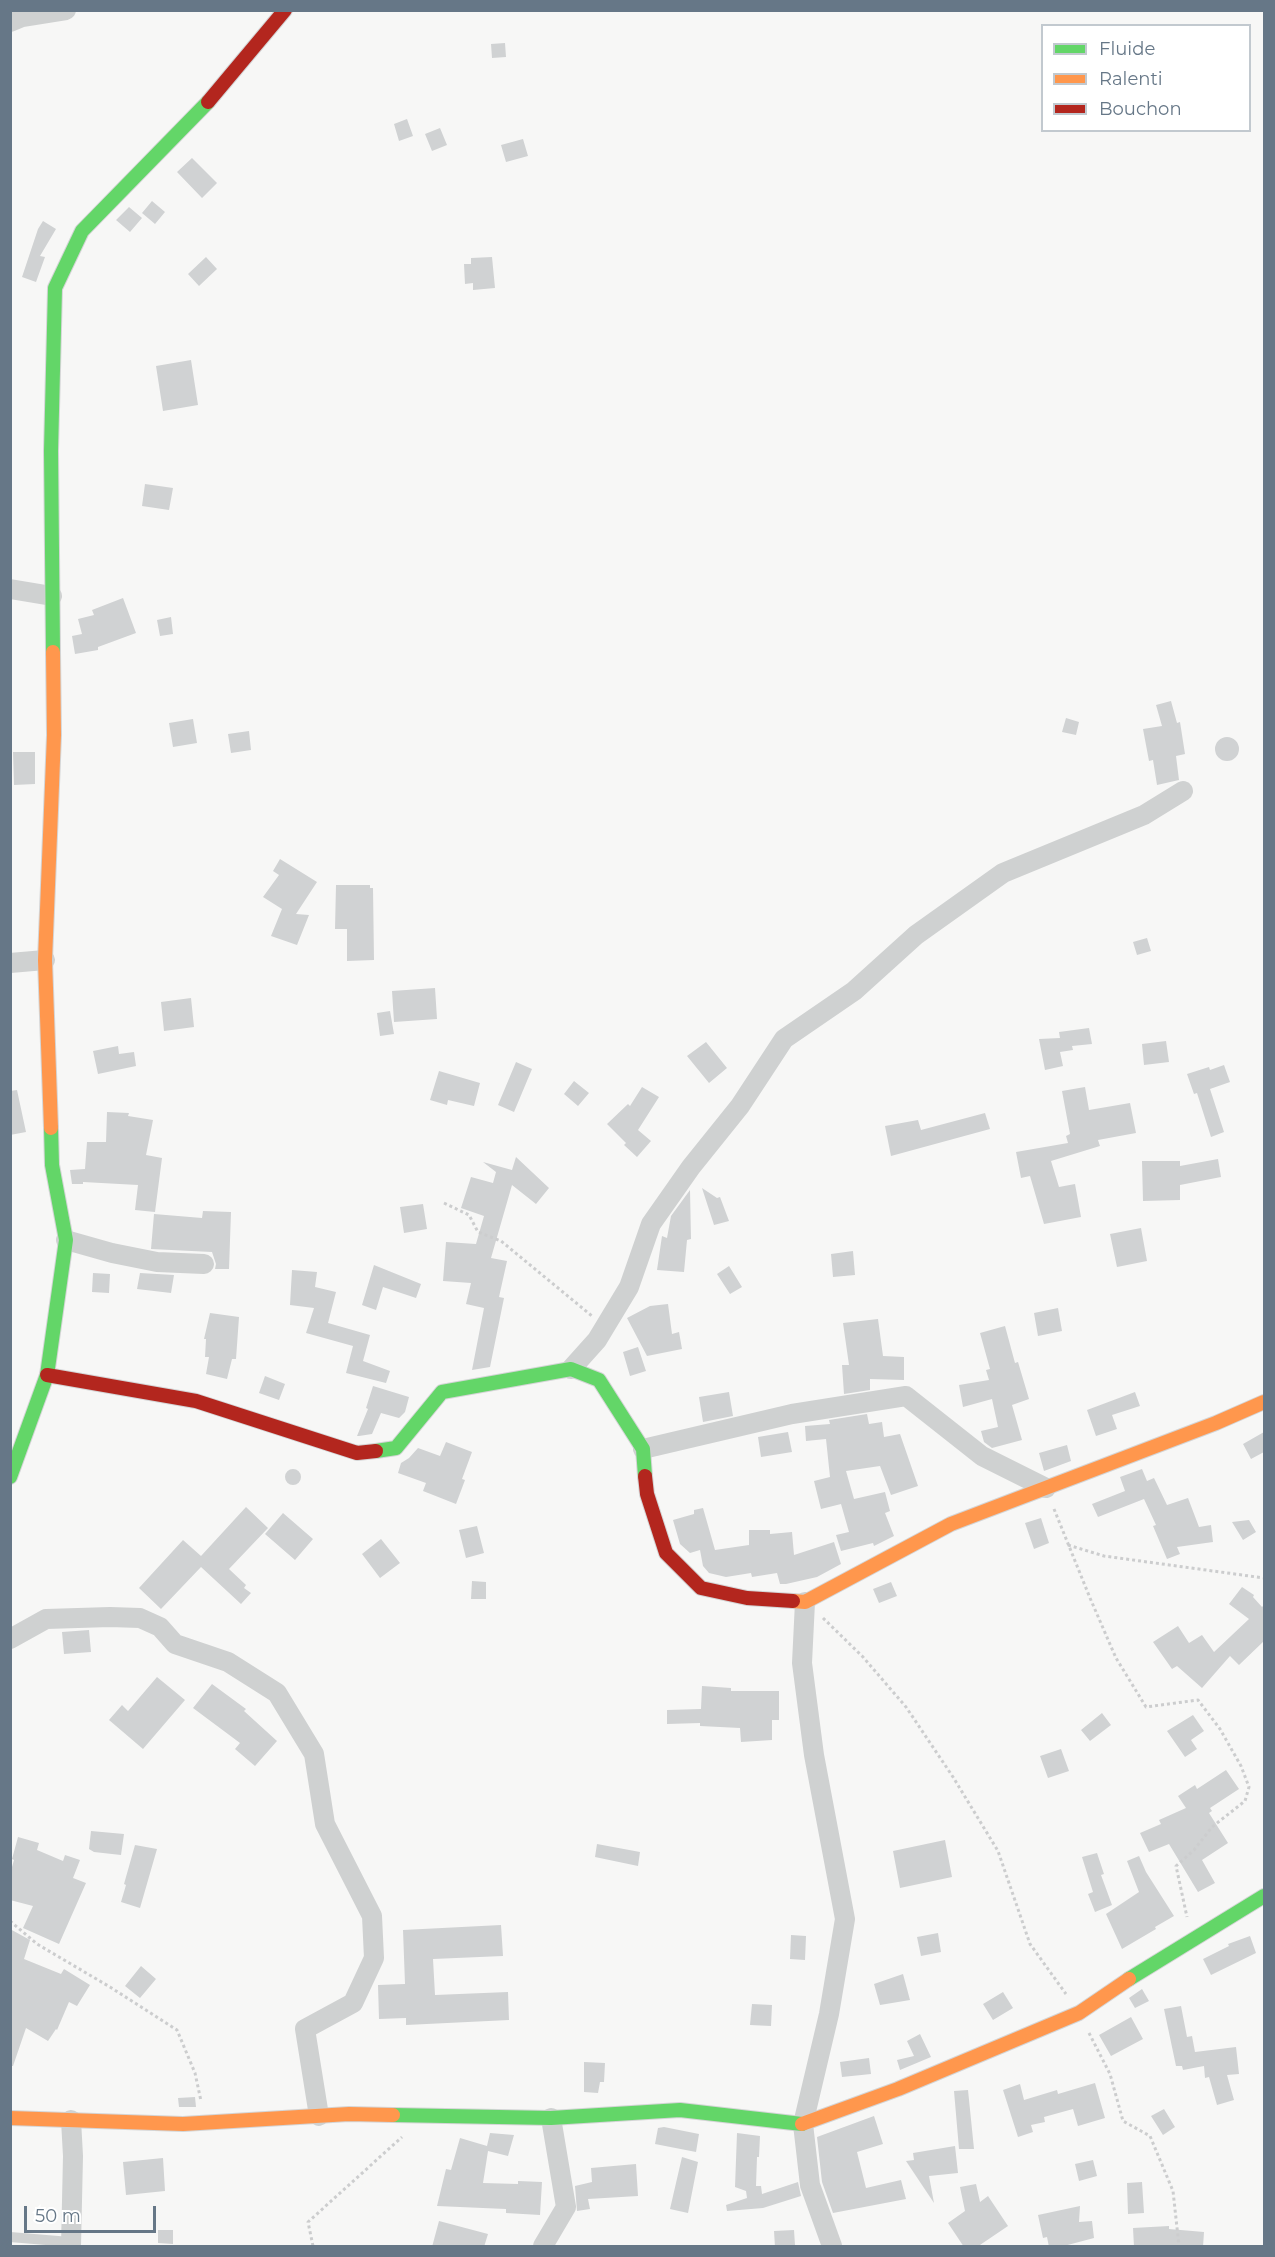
<!DOCTYPE html>
<style>
body{margin:0}
#map{position:relative;width:1275px;height:2257px;overflow:hidden;background:#f7f7f6;font-family:Montserrat,sans-serif}
canvas{display:block}
.frame{position:absolute;inset:0;border:12px solid #667787;pointer-events:none}
.legend{position:absolute;left:1041px;top:24px;width:210px;height:108px;box-sizing:border-box;background:#fff;border:2px solid #c2c9cf;margin:0;padding:8px 10px;list-style:none;font-size:18px;color:#667787}
.legend li{display:flex;align-items:center;gap:12px;height:30px}
.legend b{width:30px;border:2px solid #c2c9cf}
.scale{position:absolute;left:24px;top:2206px;width:132px;height:27px;box-sizing:border-box;border:3px solid #667787;border-top:0;padding-left:8px;font-size:18px;line-height:21px;white-space:nowrap;color:#667787;-webkit-text-stroke:4px #fff;paint-order:stroke}
</style>
<div id="map">
<canvas width="1275" height="2257"></canvas>
<div class="frame"></div>
<ul class="legend">
<li><b style="height:8px;background:#63d668"></b>Fluide</li>
<li><b style="height:8px;background:#ff974d"></b>Ralenti</li>
<li><b style="height:8px;background:#b3261e"></b>Bouchon</li>
</ul>
<div class="scale">50 m</div>
</div>
<script>
const ctx = document.querySelector('canvas').getContext('2d');
ctx.lineJoin = 'round';
function fillPath(path, color) {
  ctx.fillStyle = color;
  ctx.fill(path, 'evenodd');
}
function shape(rows) {
  const path = new Path2D();
  for (const r of rows) {
    if (r.length === 3) {
      path.moveTo(r[0] + r[2], r[1]);
      path.arc(r[0], r[1], r[2], 0, 2 * Math.PI);
      continue;
    }
    path.moveTo(r[0], r[1]);
    for (let i = 2; i < r.length; i += 2) path.lineTo(r[i], r[i + 1]);
  }
  return path;
}
function stroke(path, color, width, dash) {
  ctx.strokeStyle = color;
  ctx.lineWidth = width;
  ctx.lineCap = dash ? 'butt' : 'round';
  ctx.setLineDash(dash || []);
  ctx.stroke(path);
}
fillPath(shape([
 [505,43,506,57,492,58,491,44],
 [407,119,413,136,399,141,394,124],
 [440,128,447,145,432,151,425,134],
 [523,139,528,156,506,162,501,145],
 [192,158,217,183,202,198,177,172],
 [152,201,165,212,155,224,142,213],
 [129,207,142,218,130,232,116,220],
 [43,221,56,229,40,256,45,257,36,282,22,277,38,229],
 [206,257,217,269,199,286,188,274],
 [492,257,495,288,473,290,473,283,465,284,464,264,471,264,471,258],
 [191,360,198,405,163,411,156,366],
 [145,484,173,488,169,510,142,506],
 [123,598,136,633,98,647,98,650,75,654,72,636,82,634,78,619,94,615,92,610],
 [171,617,173,634,160,636,157,620],
 [1171,701,1177,723,1180,722,1185,754,1176,756,1179,780,1157,785,1153,760,1149,761,1143,729,1162,726,1156,705],
 [1066,718,1079,722,1076,735,1062,732],
 [193,719,197,743,173,747,169,723],
 [249,731,251,750,231,753,228,734],
 [1227,749,12],
 [13,752,35,752,35,784,14,785],
 [280,859,317,882,296,914,309,915,297,945,271,936,282,909,263,897,279,875,273,871],
 [336,885,370,885,370,888,373,888,374,960,347,961,347,929,335,929],
 [1147,938,1151,951,1137,955,1133,942],
 [435,988,437,1019,394,1022,392,991],
 [191,998,194,1027,164,1031,161,1002],
 [390,1011,394,1034,380,1036,377,1013],
 [1089,1028,1092,1044,1072,1046,1073,1050,1060,1052,1063,1066,1045,1070,1039,1039,1060,1038,1059,1032],
 [1166,1041,1169,1062,1144,1065,1142,1044],
 [706,1042,727,1068,709,1083,687,1056],
 [118,1046,119,1054,134,1052,136,1066,98,1074,93,1051],
 [516,1062,532,1069,514,1112,498,1105],
 [1224,1065,1230,1082,1210,1089,1224,1132,1211,1137,1197,1093,1194,1094,1187,1074,1209,1067,1210,1070],
 [439,1071,480,1083,474,1106,448,1100,447,1105,430,1100],
 [574,1081,589,1093,578,1106,564,1094],
 [642,1087,659,1097,638,1130,651,1141,637,1157,624,1145,626,1143,607,1124,628,1104,630,1106],
 [1085,1087,1089,1110,1130,1103,1136,1133,1098,1140,1100,1146,1051,1161,1059,1187,1075,1184,1081,1217,1044,1224,1030,1176,1021,1178,1016,1152,1068,1143,1066,1136,1070,1134,1062,1091],
 [17,1090,26,1132,10,1135,10,1091],
 [107,1112,129,1113,128,1116,153,1120,146,1155,162,1158,155,1212,135,1210,138,1185,83,1182,83,1184,72,1184,70,1170,85,1169,87,1142,106,1142],
 [985,1113,990,1129,891,1156,885,1126,918,1120,921,1130],
 [516,1157,549,1188,536,1204,512,1185,491,1258,507,1261,499,1297,504,1298,490,1367,472,1370,484,1308,466,1304,471,1283,443,1281,446,1242,476,1244,484,1216,461,1208,471,1177,493,1183,496,1172,483,1162,512,1170],
 [1218,1159,1221,1177,1180,1185,1180,1200,1143,1201,1142,1161,1180,1161,1180,1166],
 [702,1188,717,1198,720,1197,729,1221,714,1225],
 [690,1190,691,1239,687,1240,684,1272,657,1270,662,1236,667,1238,671,1216],
 [423,1204,427,1229,404,1233,400,1207],
 [203,1211,231,1212,229,1269,215,1269,216,1264,212,1252,151,1249,154,1214,202,1218],
 [1141,1228,1147,1261,1117,1267,1110,1234],
 [853,1251,855,1275,833,1277,831,1254],
 [374,1265,421,1284,416,1298,383,1287,376,1310,362,1305],
 [729,1266,742,1287,730,1294,717,1274],
 [292,1270,317,1272,315,1287,336,1292,328,1323,370,1335,363,1361,390,1371,386,1383,346,1373,353,1346,306,1333,314,1308,290,1305],
 [93,1273,110,1274,109,1293,92,1292],
 [140,1273,174,1275,171,1293,137,1289],
 [668,1304,672,1334,679,1332,682,1349,647,1356,627,1318,650,1306],
 [1058,1308,1062,1331,1038,1336,1034,1313],
 [210,1313,239,1317,236,1359,232,1359,227,1379,206,1374,209,1357,205,1357,206,1339,204,1339],
 [878,1319,883,1356,904,1357,904,1380,870,1379,870,1390,844,1394,842,1365,849,1365,843,1323],
 [1005,1326,1015,1363,1018,1362,1029,1399,1012,1405,1022,1440,992,1448,984,1442,981,1431,998,1427,992,1399,963,1407,959,1385,989,1380,986,1370,990,1369,980,1333],
 [638,1347,646,1371,630,1376,623,1352],
 [265,1376,285,1384,279,1400,259,1393],
 [373,1386,409,1397,405,1412,399,1418,381,1413,372,1434,359,1436,357,1436,368,1409,366,1408],
 [729,1392,733,1416,703,1422,699,1397],
 [1135,1392,1140,1406,1112,1415,1117,1429,1096,1436,1087,1410],
 [867,1414,869,1424,882,1422,884,1437,900,1434,918,1486,891,1495,880,1466,846,1471,854,1499,885,1492,890,1511,885,1513,894,1536,874,1546,873,1543,841,1551,836,1535,849,1532,841,1504,821,1509,814,1481,830,1477,826,1439,806,1441,805,1426,830,1424,829,1420],
 [788,1432,792,1452,761,1457,758,1437],
 [1264,1432,1264,1452,1251,1459,1243,1444],
 [446,1442,472,1452,462,1479,465,1480,456,1504,423,1491,426,1483,398,1473,401,1463,409,1458,418,1448,440,1456],
 [1067,1445,1071,1461,1044,1471,1039,1453],
 [1142,1469,1147,1481,1154,1478,1167,1505,1188,1498,1199,1527,1211,1525,1213,1542,1177,1547,1180,1554,1167,1559,1153,1526,1156,1525,1144,1499,1098,1517,1092,1504,1125,1491,1120,1477],
 [293,1477,8],
 [246,1507,268,1528,229,1569,246,1585,244,1588,251,1593,241,1604,201,1567,161,1609,139,1588,183,1540,201,1556],
 [703,1508,715,1550,749,1545,749,1530,770,1530,770,1534,792,1532,794,1555,834,1542,841,1564,817,1577,786,1584,780,1584,777,1573,752,1577,751,1573,726,1577,709,1573,703,1566,700,1550,690,1553,680,1544,673,1520,694,1514,694,1510],
 [283,1513,313,1539,295,1560,265,1534],
 [1041,1518,1049,1543,1034,1549,1025,1523],
 [1249,1520,1256,1532,1243,1540,1232,1522],
 [477,1526,484,1553,466,1558,459,1530],
 [381,1539,400,1563,380,1578,362,1554],
 [472,1581,486,1582,486,1599,471,1599],
 [891,1582,897,1596,879,1603,873,1589],
 [1242,1587,1254,1595,1253,1597,1262,1607,1264,1605,1264,1641,1239,1665,1230,1656,1202,1688,1177,1666,1172,1669,1153,1642,1178,1626,1189,1643,1202,1635,1214,1652,1249,1619,1229,1604],
 [89,1630,91,1652,64,1654,62,1632],
 [157,1677,185,1700,143,1749,109,1720,122,1705,128,1711],
 [212,1684,246,1709,244,1711,277,1741,255,1766,235,1749,240,1743,193,1708],
 [702,1686,731,1688,731,1691,779,1691,779,1720,772,1720,772,1740,741,1742,740,1728,700,1726,700,1723,667,1724,667,1710,701,1709],
 [1102,1713,1111,1725,1090,1741,1081,1730],
 [1193,1715,1204,1731,1191,1740,1197,1749,1185,1757,1167,1731],
 [1061,1749,1069,1771,1048,1778,1040,1756],
 [1226,1770,1239,1789,1210,1808,1212,1811,1209,1813,1228,1843,1202,1860,1215,1883,1198,1892,1169,1844,1149,1852,1140,1833,1161,1824,1159,1820,1186,1808,1178,1796,1195,1785,1197,1789],
 [91,1831,124,1834,121,1855,94,1852,89,1849],
 [18,1837,39,1843,37,1850,63,1861,65,1855,80,1860,73,1878,86,1883,59,1944,23,1928,33,1906,10,1900,10,1874,14,1860,12,1859],
 [945,1840,952,1877,900,1888,893,1851],
 [597,1844,640,1852,638,1866,595,1857],
 [135,1845,157,1849,140,1908,121,1902,126,1885,124,1884],
 [1097,1853,1104,1874,1101,1875,1112,1905,1095,1912,1088,1894,1093,1892,1082,1857],
 [1139,1856,1146,1872,1174,1916,1155,1927,1156,1929,1122,1949,1106,1914,1139,1892,1127,1861],
 [501,1925,503,1956,433,1959,435,1995,508,1992,509,2020,406,2025,406,2018,379,2019,378,1985,405,1984,403,1930],
 [10,1929,30,1940,24,1959,61,1974,64,1969,90,1985,77,2006,69,2002,57,2030,56,2029,48,2041,26,2028,13,2066,10,2066],
 [938,1933,941,1952,921,1956,917,1937],
 [791,1935,806,1936,805,1960,790,1959],
 [1250,1936,1256,1953,1211,1975,1203,1959,1229,1946,1228,1944],
 [141,1966,156,1979,140,1998,125,1986],
 [903,1974,910,2000,880,2005,874,1984],
 [1142,1989,1149,2001,1135,2008,1129,1998],
 [1003,1992,1013,2008,993,2020,983,2004],
 [752,2004,772,2005,771,2026,750,2025],
 [1181,2006,1187,2037,1192,2036,1195,2052,1236,2047,1239,2074,1227,2075,1234,2100,1217,2105,1209,2077,1205,2078,1204,2066,1183,2070,1182,2066,1176,2066,1164,2009],
 [1131,2017,1143,2039,1111,2056,1099,2035],
 [920,2034,931,2057,900,2070,897,2060,914,2056,907,2041],
 [869,2058,871,2074,842,2077,840,2062],
 [584,2062,605,2063,604,2082,600,2082,598,2093,584,2092],
 [1095,2083,1105,2118,1078,2126,1073,2109,1044,2117,1045,2122,1031,2125,1033,2132,1018,2137,1003,2090,1020,2084,1024,2100,1057,2090,1058,2094],
 [968,2090,974,2149,959,2149,954,2091],
 [195,2097,196,2107,179,2107,178,2098],
 [1164,2109,1175,2127,1163,2135,1151,2116],
 [874,2116,883,2144,857,2152,866,2188,901,2180,906,2199,833,2213,822,2182,817,2137],
 [664,2127,699,2134,696,2152,655,2144,658,2128],
 [490,2133,514,2135,508,2156,488,2151,483,2183,518,2184,518,2181,542,2182,540,2215,506,2213,506,2209,437,2206,446,2169,451,2170,460,2138,487,2146],
 [737,2133,760,2136,759,2157,757,2157,756,2186,761,2186,762,2194,798,2182,801,2196,763,2208,727,2211,726,2205,747,2198,746,2191,735,2187],
 [955,2146,958,2173,929,2176,934,2203,906,2161,914,2160,913,2153],
 [682,2157,698,2162,688,2213,670,2209],
 [163,2158,165,2191,126,2195,123,2162],
 [1093,2160,1097,2176,1079,2181,1075,2164],
 [636,2164,638,2196,588,2199,590,2209,577,2211,575,2186,592,2182,591,2168],
 [1142,2182,1144,2213,1128,2214,1127,2183],
 [976,2184,980,2202,988,2196,1008,2226,977,2247,964,2247,948,2223,965,2211,960,2187],
 [1080,2206,1079,2222,1092,2221,1094,2238,1060,2247,1049,2247,1047,2237,1043,2238,1038,2215],
 [439,2221,488,2234,484,2247,432,2247],
 [1169,2226,1169,2229,1204,2232,1203,2247,1134,2247,1133,2228],
 [158,2230,173,2230,173,2244,158,2243],
 [794,2230,795,2245,775,2247,774,2231]
]), '#d0d2d3');
const fast = shape([
 [53,652,51,451,55,288,82,231,208,102],
 [376,1451,396,1448,442,1392,571,1369,599,1380,643,1449,645,1476],
 [10,1477,47,1375,66,1240,52,1165,51,1128],
 [1129,1979,1264,1896],
 [393,2115,551,2118,680,2110,802,2124]
]);
const slow = shape([
 [51,1128,45,960,54,735,53,652],
 [793,1601,805,1602,951,1524,1216,1423,1264,1402],
 [10,2118,183,2124,349,2114,393,2115],
 [802,2124,898,2089,1079,2013,1129,1979]
]);
const jam = shape([
 [208,102,285,10],
 [47,1375,196,1401,357,1453,376,1451],
 [645,1476,647,1494,666,1553,701,1588,747,1598,793,1601]
]);
stroke(fast, '#d4d5d6', 16);
stroke(slow, '#d4d5d6', 16);
stroke(jam, '#d4d5d6', 16);
stroke(shape([
 [444,1203,469,1215,478,1232,501,1241,592,1316],
 [1054,1509,1090,1598,1116,1658,1146,1707,1198,1700,1220,1729,1241,1766,1249,1787,1245,1801,1212,1827,1194,1850,1176,1866,1187,1917],
 [1068,1545,1104,1556,1264,1578],
 [823,1618,863,1657,906,1707,953,1777,998,1851,1030,1944,1066,1994],
 [10,1921,37,1944,110,1987,177,2030,195,2073,201,2101],
 [1089,2033,1110,2074,1123,2121,1150,2136,1173,2191,1179,2246],
 [313,2246,308,2222,402,2137]
]), '#cccdce', 3, [3, 3]);
stroke(shape([
 [10,2237,70,2242]
]), '#cfd1d1', 10);
stroke(shape([
 [10,22,22,17,66,10],
 [10,589,52,596],
 [10,963,45,960],
 [66,1240,112,1253,157,1262,204,1264],
 [571,1369,597,1340,629,1287,651,1224,691,1167,740,1106,784,1039,854,991,916,935,1003,873,1144,815,1183,791],
 [643,1449,792,1414,906,1396,982,1456,1046,1488],
 [805,1602,802,1663,814,1755,845,1919,829,2014,803,2124,810,2185,832,2246],
 [10,1639,46,1619,110,1617,140,1618,160,1627,175,1644,228,1662,277,1693,314,1754,325,1824,372,1916,374,1958,353,2003,305,2029,319,2116],
 [71,2246,73,2156,71,2120],
 [543,2246,566,2207,551,2118]
]), '#cfd1d1', 20);
stroke(fast, '#63d668', 14);
stroke(slow, '#ff974d', 14);
stroke(jam, '#b3261e', 14);
</script>
